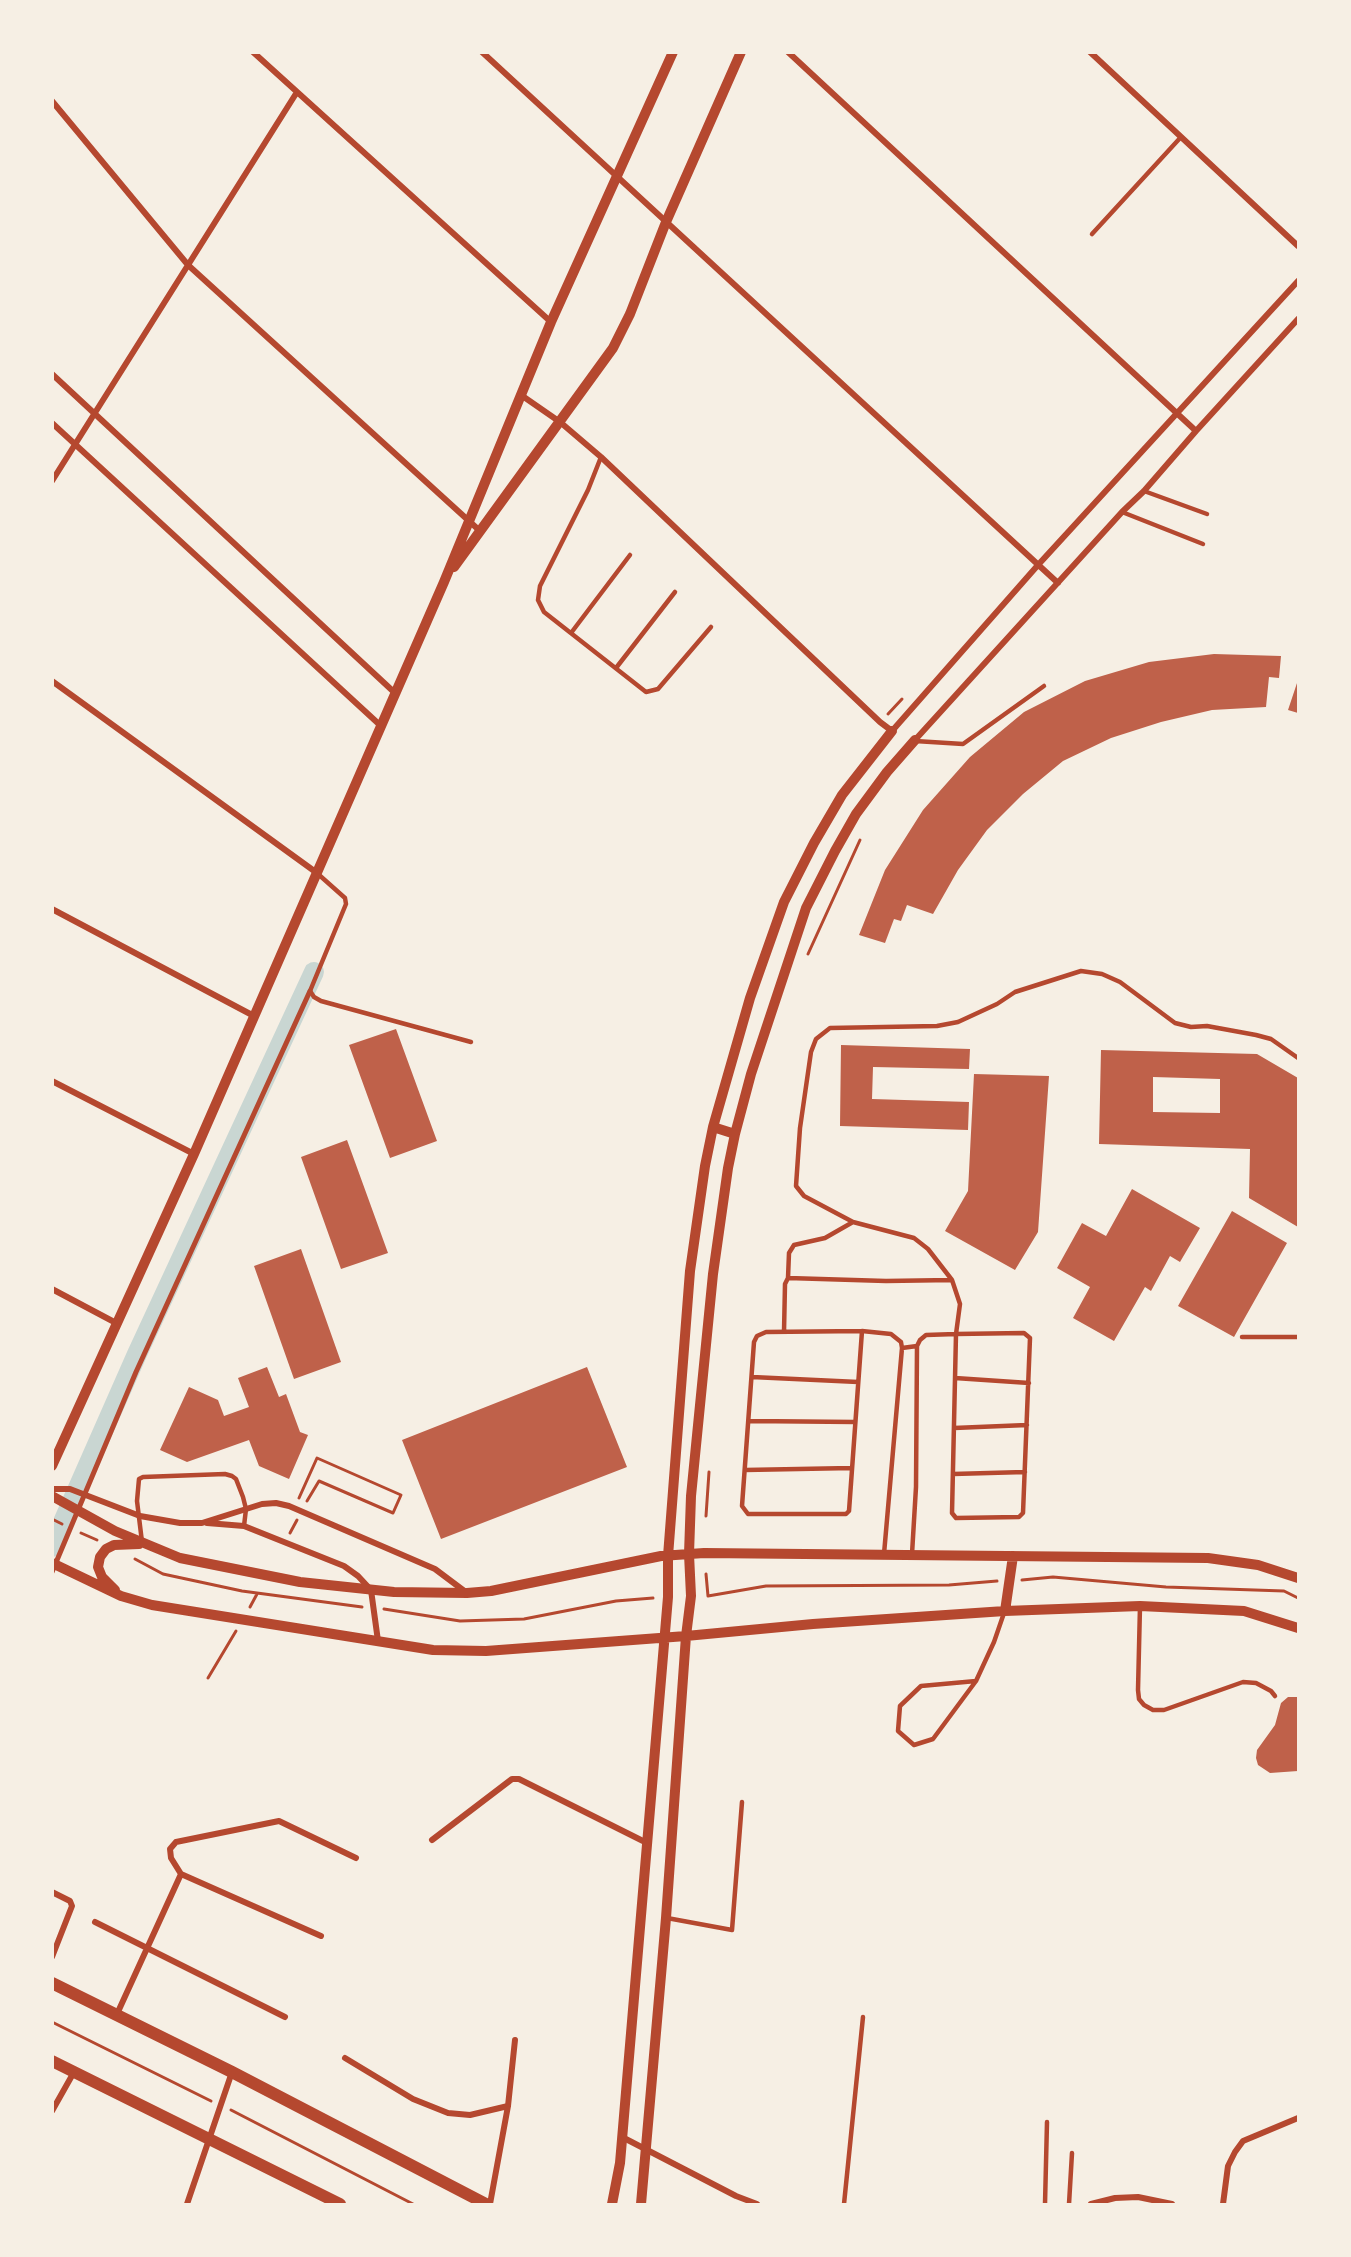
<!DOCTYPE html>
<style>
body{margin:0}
#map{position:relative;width:1351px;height:2257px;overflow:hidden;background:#f6efe4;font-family:Figtree,sans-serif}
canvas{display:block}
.frame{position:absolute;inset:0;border:54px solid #f6efe4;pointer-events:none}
</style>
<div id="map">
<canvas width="1351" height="2257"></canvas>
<div class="frame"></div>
</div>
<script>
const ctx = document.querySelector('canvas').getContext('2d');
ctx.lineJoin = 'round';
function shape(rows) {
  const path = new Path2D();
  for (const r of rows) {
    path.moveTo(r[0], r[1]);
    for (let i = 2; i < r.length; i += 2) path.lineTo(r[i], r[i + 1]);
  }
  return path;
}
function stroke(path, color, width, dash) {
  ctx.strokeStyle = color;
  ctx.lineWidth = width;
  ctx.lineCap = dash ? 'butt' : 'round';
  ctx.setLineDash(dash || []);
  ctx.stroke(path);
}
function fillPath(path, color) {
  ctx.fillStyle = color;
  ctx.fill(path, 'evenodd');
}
stroke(shape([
 [52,1547,137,1354,314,972]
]), '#c9d6d2', 20);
fillPath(shape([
 [1214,654,1281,656,1279,678,1269,677,1266,707,1212,710,1161,722,1111,738,1063,761,1023,794,987,830,958,870,933,914,907,905,901,921,894,919,885,943,859,935,885,870,923,810,970,757,1024,712,1085,681,1149,662],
 [1298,680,1298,713,1288,710],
 [396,1029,437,1141,390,1158,349,1045],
 [841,1045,970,1049,969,1069,873,1067,872,1099,969,1102,968,1130,840,1126],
 [1101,1050,1257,1054,1298,1078,1298,1227,1249,1198,1250,1149,1099,1144],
 [1153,1077,1220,1079,1220,1113,1153,1112],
 [974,1074,1049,1076,1038,1232,1015,1270,945,1231,968,1191],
 [347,1140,388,1253,341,1269,301,1157],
 [1132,1189,1200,1228,1180,1262,1170,1256,1151,1291,1145,1287,1114,1341,1073,1318,1090,1287,1057,1268,1082,1223,1106,1236],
 [1232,1211,1287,1243,1234,1337,1178,1306],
 [301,1249,341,1362,294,1379,254,1266],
 [267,1367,279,1397,286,1394,300,1432,308,1435,289,1479,259,1466,249,1440,187,1462,160,1450,189,1387,218,1400,224,1416,249,1407,238,1378],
 [587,1367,627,1467,441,1539,402,1440],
 [1288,1697,1298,1697,1298,1771,1270,1773,1258,1765,1256,1758,1257,1750,1275,1725,1281,1703]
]), '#bf614a');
stroke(shape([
 [888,714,902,699],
 [808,954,860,840],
 [299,1498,317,1458,401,1495,393,1513,319,1481,307,1501],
 [706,1516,709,1472],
 [52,1519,62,1524],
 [81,1533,97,1540],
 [290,1533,297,1520],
 [135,1559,163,1574,242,1591,362,1607],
 [706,1574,708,1596],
 [1022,1580,1053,1577,1166,1587,1284,1591,1298,1598],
 [708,1596,766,1586,949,1585,997,1581],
 [250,1607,257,1594],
 [384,1609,460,1621,524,1619,616,1601,653,1598],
 [208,1678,236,1631],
 [52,2022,211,2101],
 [231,2110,413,2204]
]), '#b5482f', 3);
stroke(shape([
 [1092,234,1181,137],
 [601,457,588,490,540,586,538,600,544,612,646,692,658,689,711,627],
 [1144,491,1207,514],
 [1122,512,1203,544],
 [571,633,630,555],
 [616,668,675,592],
 [915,741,963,744,1044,686],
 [318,874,345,898,346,904,310,991,314,997,321,1001,471,1042],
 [853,1222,804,1196,796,1186,800,1128,811,1052,816,1039,830,1028,937,1026,958,1022,997,1004,1015,992,1081,971,1102,974,1120,982,1175,1023,1191,1027,1207,1026,1256,1035,1271,1039,1298,1058],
 [788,1278,789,1253,794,1245,825,1238,853,1222,914,1238,928,1249,952,1280],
 [862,1331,849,1511,846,1514,748,1514,742,1506,754,1342,757,1336,766,1332,862,1331,891,1334,901,1342,902,1348,884,1554],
 [784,1332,785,1284,788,1278,886,1281,952,1280,960,1304,956,1334,952,1513,956,1518,1019,1517,1023,1513,1030,1338,1024,1333,956,1334,926,1335,920,1340,917,1346,916,1487,912,1554],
 [1242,1337,1298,1337],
 [902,1348,917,1346],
 [752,1377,858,1382],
 [955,1378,1029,1383],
 [749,1421,855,1422],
 [954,1428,1027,1425],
 [745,1470,852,1468],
 [953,1474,1025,1472],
 [142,1542,137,1501,139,1479,143,1477,225,1474,232,1476,236,1479,243,1497,246,1509,244,1526],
 [1140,1606,1138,1690,1139,1699,1144,1705,1153,1710,1164,1710,1243,1682,1256,1683,1271,1691,1275,1696],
 [976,1681,921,1686,900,1706,898,1731,914,1745,933,1739,976,1681,994,1642,1004,1613],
 [667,1918,732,1930,742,1802],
 [844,2204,863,2017],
 [1045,2204,1047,2122],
 [1069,2204,1072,2153]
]), '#b5482f', 4.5);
stroke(shape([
 [52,1572,136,1372,310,991]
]), '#b5482f', 5);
stroke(shape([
 [253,52,551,322],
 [482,52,1058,583],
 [788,52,1196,431],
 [1090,52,1298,246],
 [52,101,188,265,480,531],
 [52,374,395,693],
 [521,395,560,422,601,457,880,722,892,731,1038,565,1298,281],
 [52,423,381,726],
 [52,481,297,92],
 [52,681,317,873],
 [915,740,1122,512,1144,491,1196,431,1298,319],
 [52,909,254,1016],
 [52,1081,194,1154],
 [52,1289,118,1324],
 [52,1489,70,1489,140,1516,180,1523,202,1523,262,1504,276,1503,289,1506,435,1569,467,1593],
 [207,1523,244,1526,344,1566,358,1576,371,1590,378,1641],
 [432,1840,512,1779,519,1779,647,1843],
 [52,1892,70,1901,72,1906,52,1957],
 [95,1922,285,2017],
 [321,1936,181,1874,171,1858,170,1849,176,1842,279,1821,356,1858],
 [117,2014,181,1874],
 [345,2058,413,2099,448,2113,470,2115,508,2106],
 [52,2111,74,2072],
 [622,2137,736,2196,757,2204],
 [187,2204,232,2072],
 [490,2204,508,2106,515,2040],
 [1091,2204,1115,2198,1138,2197,1172,2204],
 [1223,2204,1228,2166,1235,2152,1243,2141,1298,2118]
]), '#b5482f', 6);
stroke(shape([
 [454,567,613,348,630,314,666,222,741,52],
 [713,1127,735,1134],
 [52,1466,194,1154,444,582,551,322,673,52],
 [52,1496,115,1531,180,1558,300,1582,394,1592,467,1593,491,1591,661,1556,704,1553,1208,1558,1258,1565,1298,1578],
 [52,1563,121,1596,152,1605,433,1650,486,1651,686,1636,813,1624,1005,1611,1140,1606,1244,1611,1298,1628],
 [115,1590,102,1577,98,1567,100,1557,106,1549,114,1545,139,1544],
 [1005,1611,1013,1556],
 [612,2204,620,2163,668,1597,668,1556,690,1271,705,1166,713,1127,750,998,784,902,814,843,842,795,892,731],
 [641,2204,666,1918,686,1636,691,1596,689,1554,691,1496,713,1274,728,1168,735,1134,751,1074,806,908,835,851,856,814,887,772,915,740]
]), '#b5482f', 10);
stroke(shape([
 [52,1983,232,2072,486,2204],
 [52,2061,340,2204]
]), '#b5482f', 12);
</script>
